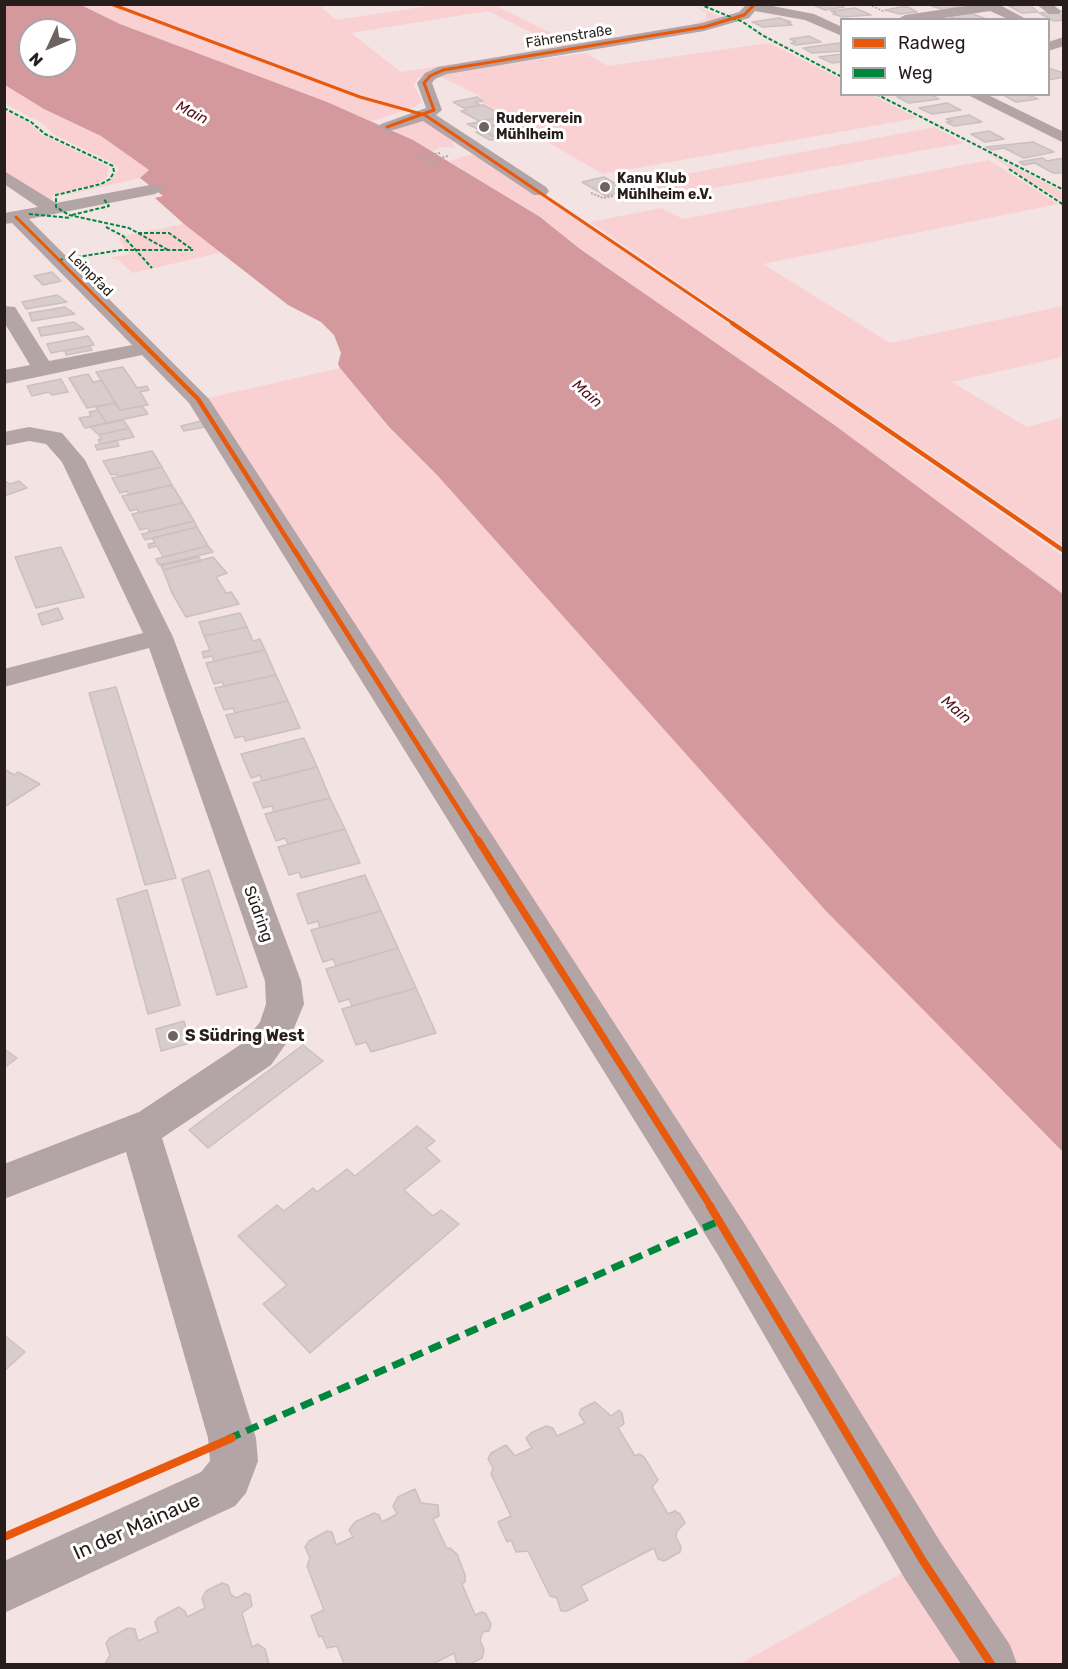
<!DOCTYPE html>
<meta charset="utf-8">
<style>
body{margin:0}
#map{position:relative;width:1068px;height:1669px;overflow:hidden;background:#f4e3e3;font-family:Rubik,sans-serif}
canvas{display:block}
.frame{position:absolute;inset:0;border:6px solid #281d1d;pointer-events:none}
.legend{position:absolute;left:840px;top:18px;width:210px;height:78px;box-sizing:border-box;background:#fff;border:2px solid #a9a5a5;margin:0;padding:8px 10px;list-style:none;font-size:18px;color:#281d1d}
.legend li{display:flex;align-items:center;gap:12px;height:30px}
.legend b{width:30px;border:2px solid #a9a5a5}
.north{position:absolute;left:18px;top:18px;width:60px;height:60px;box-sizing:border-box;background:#fff;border:2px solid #a9a5a5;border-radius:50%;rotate:226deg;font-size:16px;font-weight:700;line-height:24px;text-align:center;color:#281d1d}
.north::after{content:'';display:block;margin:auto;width:21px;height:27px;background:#6f6262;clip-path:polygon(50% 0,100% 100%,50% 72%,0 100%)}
</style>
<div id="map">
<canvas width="1068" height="1669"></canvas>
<div class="frame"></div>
<ul class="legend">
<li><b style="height:8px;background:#e8590c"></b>Radweg</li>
<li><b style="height:8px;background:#00873e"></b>Weg</li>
</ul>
<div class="north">N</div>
</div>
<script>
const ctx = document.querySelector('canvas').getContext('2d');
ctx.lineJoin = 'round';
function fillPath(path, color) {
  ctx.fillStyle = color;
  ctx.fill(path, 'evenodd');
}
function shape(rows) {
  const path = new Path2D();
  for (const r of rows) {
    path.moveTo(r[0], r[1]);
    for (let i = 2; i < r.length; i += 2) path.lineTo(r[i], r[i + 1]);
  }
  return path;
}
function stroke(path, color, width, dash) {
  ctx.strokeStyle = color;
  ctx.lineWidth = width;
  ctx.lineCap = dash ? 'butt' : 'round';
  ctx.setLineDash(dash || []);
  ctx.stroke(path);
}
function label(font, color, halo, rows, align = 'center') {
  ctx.font = font + ' Rubik,sans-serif';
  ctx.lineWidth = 6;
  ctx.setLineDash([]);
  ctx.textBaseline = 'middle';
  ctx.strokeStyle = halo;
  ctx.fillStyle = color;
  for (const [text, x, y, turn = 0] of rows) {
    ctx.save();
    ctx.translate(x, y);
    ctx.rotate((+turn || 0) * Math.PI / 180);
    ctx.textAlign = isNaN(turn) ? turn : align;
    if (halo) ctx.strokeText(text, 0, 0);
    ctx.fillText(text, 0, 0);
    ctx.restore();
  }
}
fillPath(shape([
 [81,5,319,5,336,20,434,5,494,5,576,45,685,27,706,19,706,13,692,5,727,19,695,27,435,70,418,78,414,85,422,101,415,107,372,121,120,24],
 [488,11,561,47,401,72,351,33],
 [769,43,841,79,842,94,872,95,918,118,603,174,483,105,483,101,478,95,441,77,452,72,585,53,608,66],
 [5,85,44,109,101,136,149,170,140,178,58,197,104,184,112,179,119,169,111,162,55,135,42,123,8,105,5,102],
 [4,110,28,122,41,134,109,167,106,179,97,184,52,195,53,199,47,201,5,172],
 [426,119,445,133,456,148,440,147,432,152,392,130],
 [935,127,964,143,646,200,622,186],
 [985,152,1063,191,1063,202],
 [468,155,478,155,558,206,1063,556,1063,594,833,424,580,249,551,226,449,161],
 [989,160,1058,204,763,264,890,343,1063,306,1063,357,952,382,1027,427,1063,417,1063,546,590,222,661,208,683,219],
 [184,224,223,252,133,273,118,260,109,258,129,254,119,240,123,236],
 [340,368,388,427,438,476,825,910,1063,1152,1063,1664,1008,1664,208,398],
 [911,1568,970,1664,740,1664]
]), '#fad1d2');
fillPath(shape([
 [5,5,81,5,120,24,327,102,413,140,540,217,580,249,833,424,1063,594,1063,1152,825,910,438,476,389,427,340,368,338,364,341,353,334,335,321,322,288,305,184,224,155,198,163,196,140,178,149,170,101,136,44,109,5,85],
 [30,30,66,30,66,66,30,66]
]), '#d3999c');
const building = shape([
 [811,4,838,4,844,7,825,10,811,4],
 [969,4,944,10,929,5,933,4,969,4],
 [1030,5,1038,12,1022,13,1009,6,1030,5],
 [901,7,908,7,917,12,900,14,885,10,901,7],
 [855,8,871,15,843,17,833,14,836,13,831,11,855,8],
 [1064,11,1064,16,1061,16,1064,20,1054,21,1039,13,1064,11],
 [966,13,973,14,989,20,957,20,949,16,966,13],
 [779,18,791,22,787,22,792,25,763,27,752,22,779,18],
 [809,36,821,42,796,45,791,43,796,42,790,39,809,36],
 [839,43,842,51,812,53,803,48,839,43],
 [842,54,842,62,832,63,819,57,842,54],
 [1048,68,1064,73,1064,77,1048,80,1048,68],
 [913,94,930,94,939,99,909,103,897,97,913,94],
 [1002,94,1032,94,1029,95,1038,99,1016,102,1002,94],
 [477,97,483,101,475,102,480,105,464,108,453,102,477,97],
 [947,103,961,110,932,114,919,108,947,103],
 [483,105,505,117,479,121,461,111,467,110,464,108,483,105],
 [969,115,982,122,954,126,946,122,952,121,946,119,969,115],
 [505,117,529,130,508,135,484,121,505,117],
 [484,121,508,135,513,137,501,140,467,124,484,121],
 [485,131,499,139,490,140,476,132,485,131],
 [989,131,1004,139,985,142,971,134,989,131],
 [1033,142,1054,152,1024,158,1004,148,992,150,986,147,1033,142],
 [1042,158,1047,161,1064,158,1064,173,1053,173,1035,163,1024,165,1019,162,1042,158],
 [604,177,628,191,606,196,582,182,604,177],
 [52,272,61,281,43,285,34,276,52,272],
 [57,295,67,302,26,309,22,302,57,295],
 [65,307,75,314,32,321,29,313,65,307],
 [74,322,84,329,41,336,38,328,74,322],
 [88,336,94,345,51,353,47,344,88,336],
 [90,346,92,350,66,355,65,351,90,346],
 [123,367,137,388,147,386,149,390,140,392,148,405,120,410,96,372,123,367],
 [88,374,93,382,102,380,115,403,87,408,69,378,88,374],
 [61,379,68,392,52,395,49,392,32,396,27,386,61,379],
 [115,403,120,410,142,406,148,414,106,423,96,407,115,403],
 [98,410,106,423,85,428,79,418,91,416,89,412,98,410],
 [123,420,129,428,99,435,90,427,123,420],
 [201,421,205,427,184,431,181,426,201,421],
 [129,428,134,437,100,444,98,440,101,439,99,435,129,428],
 [117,441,119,446,97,450,95,445,117,441],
 [152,451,162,467,119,477,117,474,111,475,103,461,152,451],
 [162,467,172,485,129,495,127,491,120,493,112,478,162,467],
 [4,480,10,484,19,481,27,488,4,496,4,480],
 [172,485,183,503,139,513,137,509,130,511,122,496,172,485],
 [183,503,194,521,149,532,148,528,140,530,132,514,183,503],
 [194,521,197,527,145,540,142,534,194,521],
 [197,527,208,546,163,557,157,546,149,548,148,544,155,543,152,538,197,527],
 [208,546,213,552,159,565,156,559,208,546],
 [61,547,84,597,36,608,15,557,61,547],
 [199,557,201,561,163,570,161,566,199,557],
 [213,557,227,573,216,577,226,593,231,592,239,604,186,617,172,593,163,570,213,557],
 [58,608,63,619,42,625,38,614,58,608],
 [240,613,247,627,204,636,199,622,240,613],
 [247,627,253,641,260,639,265,650,214,661,212,656,204,658,202,652,210,650,204,636,247,627],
 [265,650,276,675,224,686,222,682,214,684,206,663,265,650],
 [276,675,288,701,235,713,233,708,224,710,215,688,276,675],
 [116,687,176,878,145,885,89,693,116,687],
 [288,701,300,728,245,741,244,736,235,738,226,715,288,701],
 [304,738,317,767,262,781,260,775,251,778,241,754,304,738],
 [317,767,330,798,274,812,272,806,263,808,253,783,317,767],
 [4,769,14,775,18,772,40,784,4,807,4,769],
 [330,798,345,829,288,844,285,838,276,841,265,814,330,798],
 [345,829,360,863,301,878,299,872,289,875,278,847,345,829],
 [209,870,247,987,217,995,182,879,209,870],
 [365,875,381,911,320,928,318,921,308,924,297,894,365,875],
 [147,890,180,1005,148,1014,117,899,147,890],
 [381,911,398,948,336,966,333,959,323,962,311,930,381,911],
 [398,948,416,988,352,1006,349,999,339,1002,326,969,398,948],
 [416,988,436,1033,371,1052,366,1042,356,1045,342,1009,416,988],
 [184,1021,190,1043,161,1051,156,1029,184,1021],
 [303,1045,323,1061,208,1148,189,1130,303,1045],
 [4,1049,17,1058,4,1068,4,1049],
 [417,1126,435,1141,426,1148,440,1161,404,1190,433,1216,441,1210,459,1224,310,1353,263,1304,287,1285,238,1236,277,1205,284,1211,313,1188,317,1192,347,1169,355,1176,417,1126],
 [4,1335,25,1352,4,1371,4,1335],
 [595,1402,611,1416,619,1410,622,1413,624,1424,618,1428,635,1456,639,1454,644,1457,658,1480,652,1487,668,1514,675,1511,680,1514,685,1523,677,1531,676,1537,681,1547,680,1552,664,1561,658,1559,654,1548,581,1586,588,1600,567,1611,561,1611,557,1598,550,1596,528,1551,516,1552,511,1540,507,1542,498,1522,511,1516,491,1474,493,1468,488,1459,491,1453,506,1445,515,1456,532,1448,526,1438,531,1433,546,1426,553,1428,557,1436,585,1423,579,1414,581,1409,595,1402],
 [415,1489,421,1503,438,1505,439,1516,433,1519,447,1549,450,1548,457,1554,465,1575,465,1582,462,1584,475,1615,482,1612,486,1614,491,1624,489,1631,483,1632,480,1640,484,1650,482,1658,470,1664,457,1664,454,1653,433,1664,344,1664,337,1646,327,1648,322,1636,319,1637,311,1616,324,1610,307,1566,310,1558,305,1547,309,1541,327,1531,332,1532,336,1545,353,1537,349,1530,355,1522,374,1513,379,1515,382,1522,397,1514,393,1506,398,1497,415,1489],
 [222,1583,228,1585,231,1595,237,1598,245,1593,250,1595,252,1606,242,1613,252,1647,258,1644,265,1649,269,1664,105,1664,110,1655,106,1643,110,1638,128,1628,135,1629,138,1641,158,1632,155,1622,158,1618,179,1607,185,1611,187,1617,205,1608,202,1598,206,1591,222,1583]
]);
fillPath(building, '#d9cccc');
stroke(building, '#ccbfbf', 1.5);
stroke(shape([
 [872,6,885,12]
]), '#b3a7a7', 1.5, [2, 1.5]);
stroke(shape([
 [416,154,441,167],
 [421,157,440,153],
 [429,161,448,156],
 [591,193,603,198,613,196]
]), '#b3a7a7', 2, [2, 1.5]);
fillPath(shape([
 [747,4,762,4,814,14,842,27,842,36,805,20,755,11,749,18,704,31,447,74,435,79,432,83,442,110,436,115,546,187,549,191,546,195,534,195,423,121,387,132,379,127,381,124,426,108,417,83,425,73,438,67,702,23,739,12,747,4],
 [980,4,998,4,1028,20,1010,20,990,11,930,20,898,19,905,15,980,4],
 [1036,4,1052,4,1061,11,1059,14,1049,14,1036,4],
 [1064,37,1064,46,1048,51,1048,42,1064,37],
 [966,94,986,94,1064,132,1064,143,966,94],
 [4,171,56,203,155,184,164,189,155,194,29,219,209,399,748,1229,941,1543,1010,1645,1017,1664,961,1664,905,1579,718,1255,189,403,142,355,4,384,4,370,30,365,4,322,4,306,15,307,49,361,132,345,12,223,4,224,4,213,38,207,4,184,4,171],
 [29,427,62,433,85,460,173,637,301,981,304,1004,290,1038,271,1065,162,1138,256,1438,258,1461,246,1493,235,1506,4,1613,4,1561,201,1472,210,1461,208,1438,126,1152,4,1199,4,1164,139,1112,243,1043,260,1022,266,1004,265,981,149,648,4,687,4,669,143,633,62,462,46,444,29,441,4,446,4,432,29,427]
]), '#b3a4a5');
stroke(shape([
 [699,4,743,22,762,35,842,77],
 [876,94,1064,190],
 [4,108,31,122,45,134,113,166,114,172,110,179,101,184,56,195,56,207,69,215,129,228,168,250],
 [1009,169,1064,205],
 [29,214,71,218],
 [72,215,109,206,103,198],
 [106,227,123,236,152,268],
 [138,233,169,233,193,250],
 [59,260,121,250,193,250]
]), '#00873e', 2, [4, 2]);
stroke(shape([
 [228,1439,719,1221]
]), '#00873e', 7, [13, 7]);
stroke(shape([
 [111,4,360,97,425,115,734,324],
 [387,127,434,110,424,83,430,76,443,70,704,27,744,15,755,4],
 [16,217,123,324]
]), '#e8590c', 3);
stroke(shape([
 [122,323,198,399,296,553],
 [732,323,1064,551]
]), '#e8590c', 4.5);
stroke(shape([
 [295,551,479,842]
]), '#e8590c', 5);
stroke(shape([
 [478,840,711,1207]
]), '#e8590c', 7);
stroke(shape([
 [710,1206,923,1561,991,1664],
 [4,1537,232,1438]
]), '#e8590c', 8);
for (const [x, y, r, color] of [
 [484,127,6,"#6f6262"],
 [605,187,6,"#6f6262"],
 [173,1036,6,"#6f6262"]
]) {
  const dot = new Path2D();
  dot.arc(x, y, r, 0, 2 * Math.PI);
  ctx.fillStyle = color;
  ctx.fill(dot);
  stroke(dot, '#fff', 2);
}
label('14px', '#281d1d', '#fff', [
 ["Fährenstraße",569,37,-9],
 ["Leinpfad",90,274,45]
]);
label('bold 14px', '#281d1d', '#fff', [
 ["Ruderverein",496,119],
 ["Mühlheim",496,135],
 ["Kanu Klub",617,179],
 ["Mühlheim e.V.",617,195]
], 'left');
label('italic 15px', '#550f1b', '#fff', [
 ["Main",192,113,27],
 ["Main",587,394,41],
 ["Main",956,710,41]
]);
label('16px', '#281d1d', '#fff', [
 ["Südring",258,914,70]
]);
label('bold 16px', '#281d1d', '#fff', [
 ["S Südring West",185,1036]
], 'left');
label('20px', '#281d1d', '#fff', [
 ["In der Mainaue",137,1527,-24]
]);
</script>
